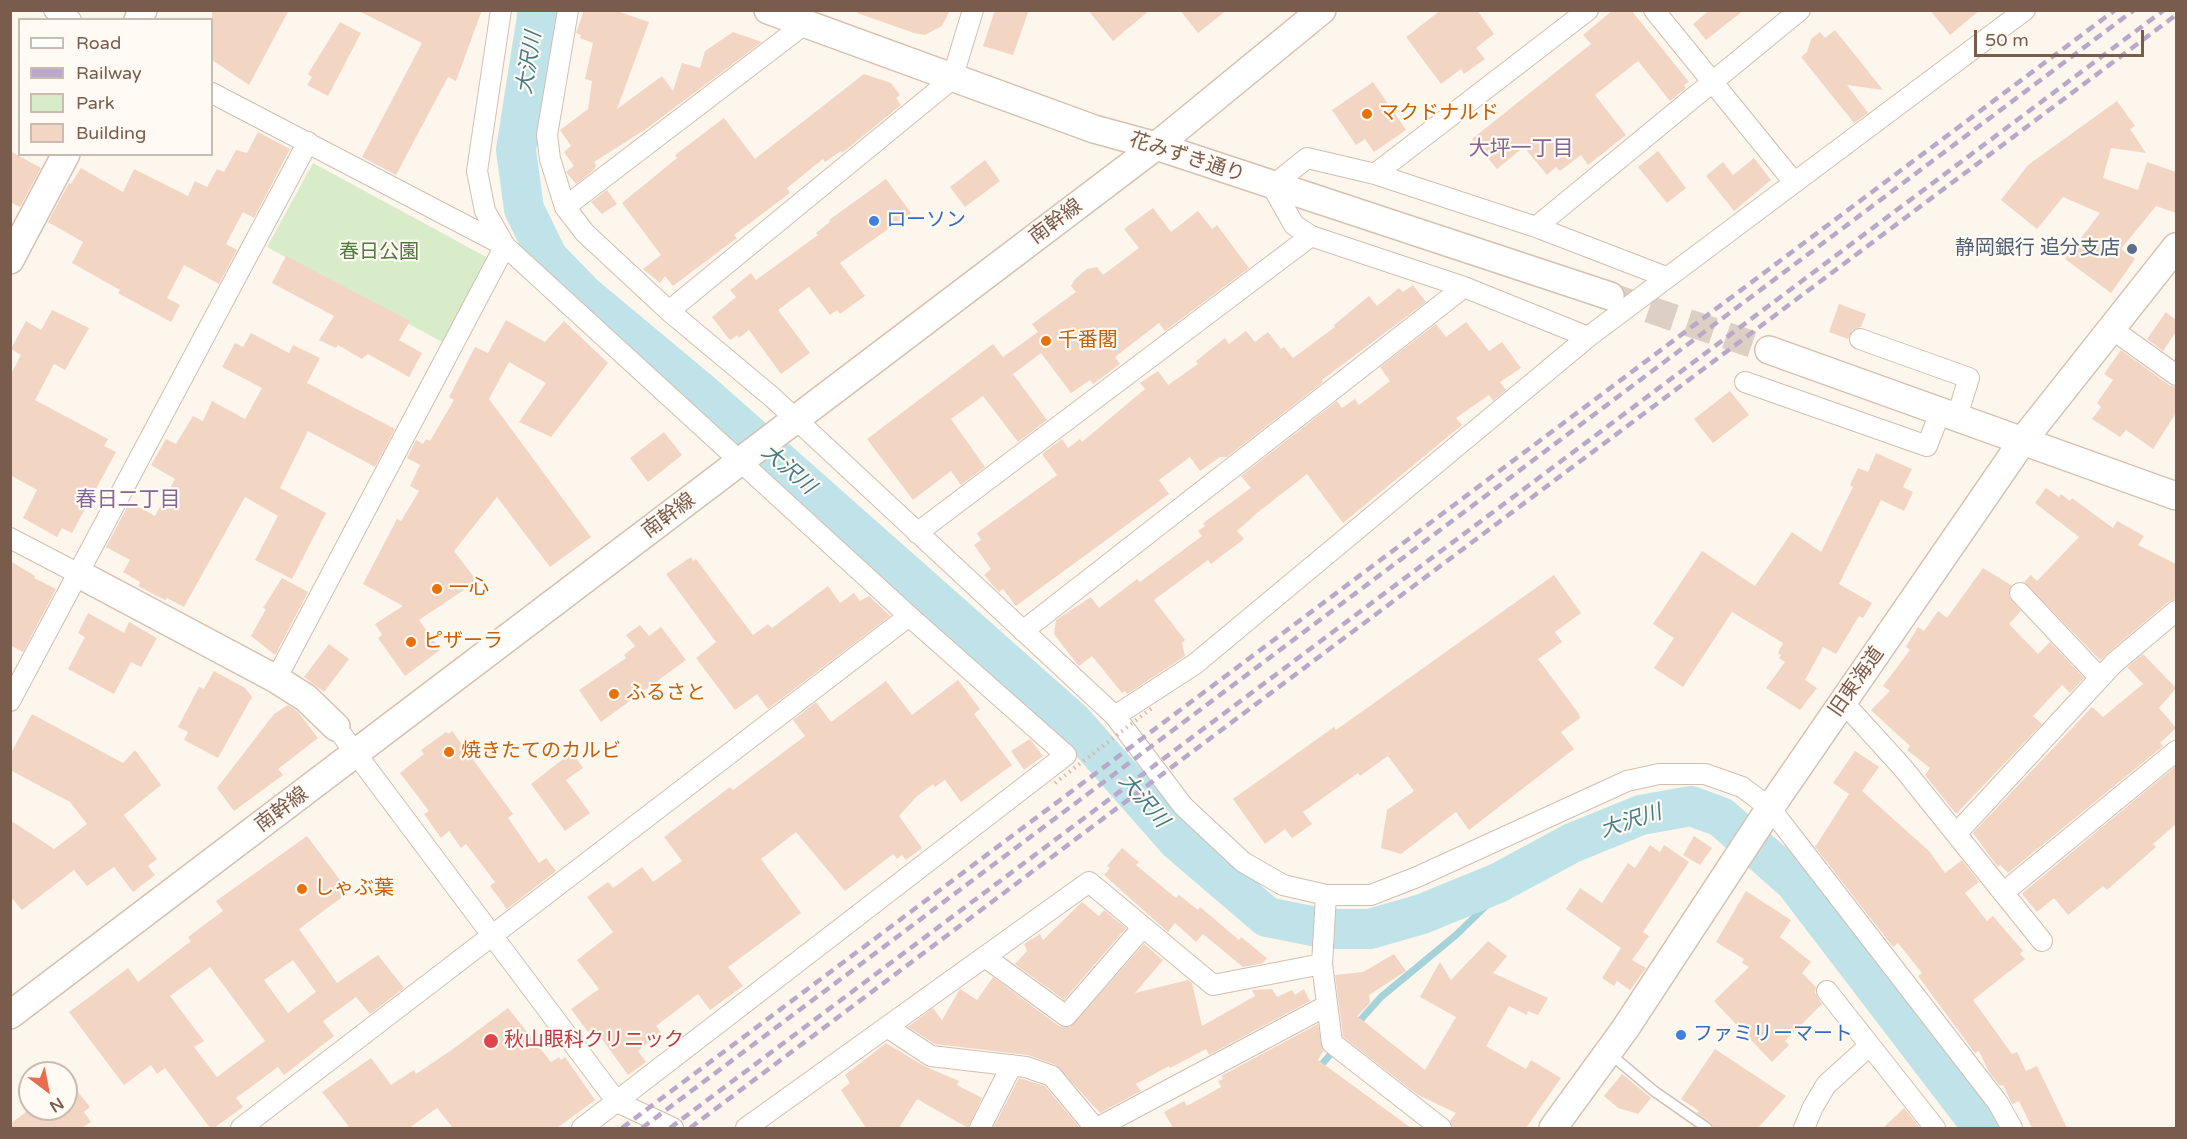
<!DOCTYPE html>
<meta charset="utf-8">
<style>
body{margin:0}
#map{position:relative;width:2187px;height:1139px;overflow:hidden;background:#fdf6ec;font-family:"Varela Round",sans-serif}
canvas{display:block}
.frame{position:absolute;inset:0;border:12px solid #7a5c4d;pointer-events:none}
.legend{position:absolute;left:18px;top:18px;width:195px;height:138px;box-sizing:border-box;background:#fffaf3;border:2px solid #cabbb1;margin:0;padding:8px 10px;list-style:none;font-size:18px;color:#7a5c4d}
.legend li{display:flex;align-items:center;gap:12px;height:30px}
.legend b{width:30px;border:2px solid #cabbb1}
.north{position:absolute;left:18px;top:1061px;width:60px;height:60px;box-sizing:border-box;background:#fffaf3;border:2px solid #cabbb1;border-radius:50%;rotate:148deg;font-size:16px;font-weight:700;line-height:24px;text-align:center;color:#7a5c4d}
.north::after{content:'';display:block;margin:auto;width:21px;height:27px;background:#e76f51;clip-path:polygon(50% 0,100% 100%,50% 72%,0 100%)}
.scale{position:absolute;left:1974px;top:30px;width:170px;height:27px;box-sizing:border-box;border:3px solid #7a5c4d;border-top:0;padding-left:8px;font-size:18px;line-height:21px;white-space:nowrap;color:#7a5c4d;-webkit-text-stroke:4px #fffaf3;paint-order:stroke}
</style>
<div id="map">
<canvas width="2187" height="1139"></canvas>
<div class="frame"></div>
<ul class="legend">
<li><b style="height:8px;background:#fff"></b>Road</li>
<li><b style="height:8px;background:#b9a8c9"></b>Railway</li>
<li><b style="height:16px;background:#d8ecc9"></b>Park</li>
<li><b style="height:16px;background:#f3d5c3"></b>Building</li>
</ul>
<div class="north">N</div>
<div class="scale">50 m</div>
</div>
<script>
const ctx = document.querySelector('canvas').getContext('2d');
ctx.lineJoin = 'round';
function fillPath(path, color) {
  ctx.fillStyle = color;
  ctx.fill(path, 'evenodd');
}
function shape(rows) {
  const path = new Path2D();
  for (const r of rows) {
    path.moveTo(r[0], r[1]);
    for (let i = 2; i < r.length; i += 2) path.lineTo(r[i], r[i + 1]);
  }
  return path;
}
function stroke(path, color, width, dash) {
  ctx.strokeStyle = color;
  ctx.lineWidth = width;
  ctx.lineCap = dash ? 'butt' : 'round';
  ctx.setLineDash(dash || []);
  ctx.stroke(path);
}
function label(font, color, halo, rows, align = 'center') {
  ctx.font = font + ' "Varela Round","Noto Sans JP",sans-serif';
  ctx.lineWidth = 4.5;
  ctx.setLineDash([]);
  ctx.textBaseline = 'middle';
  ctx.strokeStyle = halo;
  ctx.fillStyle = color;
  for (const [text, x, y, turn = 0] of rows) {
    ctx.save();
    ctx.translate(x, y);
    ctx.rotate((+turn || 0) * Math.PI / 180);
    ctx.textAlign = isNaN(turn) ? turn : align;
    if (halo) ctx.strokeText(text, 0, 0);
    ctx.fillText(text, 0, 0);
    ctx.restore();
  }
}
fillPath(shape([
 [313,163,490,259,444,343,267,247]
]), '#d8ecc9');
stroke(shape([
 [1356,1025,1381,997,1456,935,1524,869],
 [1317,1070,1335,1049]
]), '#a5d3da', 7);
stroke(shape([
 [538,10,516,150,524,209,548,258,583,294,697,389,1073,722,1178,841,1267,917,1327,929,1370,929,1422,914,1498,883,1572,843,1641,815,1691,806,1721,817,1795,882,1983,1128]
]), '#bfe3e8', 40);
fillPath(shape([
 [212,10,289,10,249,85,212,60],
 [357,10,482,10,456,81,448,77,396,175,362,157,422,43],
 [584,10,614,10,649,22,617,109,662,76,673,91,682,63,700,68,705,51,733,32,762,42,646,129,594,162,596,165,594,170,576,184,566,172,574,166,564,152,571,146,560,130,588,109,592,81,585,79,593,43,580,38,581,35,576,33],
 [858,10,950,10,942,26,925,35,914,33,857,13],
 [995,10,1029,10,1013,55,983,46],
 [1088,10,1150,10,1113,41],
 [1180,10,1227,10,1198,33],
 [1441,10,1477,10,1494,34,1476,48,1485,59,1464,74,1461,69,1441,84,1406,37],
 [1613,10,1631,10,1689,82,1684,85,1686,88,1670,101,1638,61,1595,95,1626,135,1588,165,1581,155,1560,171,1556,167,1547,175,1524,147,1497,169,1472,139,1591,44,1583,35],
 [1710,10,1744,10,1706,40,1693,24],
 [1930,10,1980,10,1950,35],
 [340,22,361,33,328,96,307,85,312,77,308,74],
 [1835,30,1883,90,1847,85,1868,113,1854,123,1801,57,1807,52,1811,39,1820,32,1825,38],
 [864,74,891,83,900,95,896,98,901,105,842,153,841,151,825,162,823,159,787,188,790,193,734,235,737,238,673,286,665,276,660,283,643,269,661,255,622,203,677,158,675,155,724,118,755,159],
 [1373,82,1406,130,1374,152,1365,139,1356,145,1332,110],
 [2117,101,2135,126,2130,129,2146,153,2111,148,2103,178,2138,190,2147,162,2176,172,2176,213,2156,206,2121,249,2135,259,2111,293,2065,259,2100,213,2063,197,2037,229,2001,200,2028,165],
 [258,132,290,149,254,218,243,212,226,244,237,250,219,284,184,265,167,298,180,305,171,322,118,293,120,290,72,263,83,242,48,222,69,183,71,184,81,168,123,192,134,169,188,196,195,181,207,187,217,169,224,172,236,150,247,153],
 [10,151,41,168,20,207,10,202],
 [1658,151,1686,188,1667,203,1638,167],
 [1754,158,1771,180,1734,211,1706,176,1723,162,1733,175],
 [985,160,1000,181,965,207,950,187],
 [886,179,911,213,840,263,865,296,840,314,837,310,830,315,809,287,778,310,810,353,781,374,749,330,739,338,737,335,731,340,728,338,712,317,736,297,730,290,751,273,756,280,818,235,816,233,830,222,829,220],
 [607,190,617,204,602,214,591,202],
 [1153,208,1171,232,1198,211,1212,229,1217,225,1249,268,1165,331,1159,323,1115,357,1120,364,1093,384,1090,380,1071,393,1041,353,1013,374,1047,420,1018,442,983,396,951,419,985,467,961,485,951,471,913,500,867,439,993,344,1003,357,1038,332,1032,324,1076,292,1071,286,1075,279,1087,269,1097,267,1103,275,1139,248,1124,229],
 [286,256,410,321,399,340,422,353,409,377,368,354,362,359,338,345,336,348,319,340,334,316,272,283],
 [1413,285,1426,302,1322,380,1323,382,1227,457,1220,457,1200,471,1190,457,1159,480,1169,494,1016,606,1003,589,999,592,984,575,991,569,974,545,981,540,977,533,1057,475,1042,454,1062,439,1068,448,1080,439,1082,442,1145,389,1140,383,1158,371,1168,385,1198,364,1196,361,1225,338,1229,344,1246,331,1255,342,1268,332,1281,349,1284,347,1293,358,1335,327,1334,325,1369,296,1377,306,1399,288,1403,292],
 [1839,304,1866,314,1861,327,1852,330,1848,339,1829,332],
 [52,310,89,328,65,370,54,364,35,400,108,439,104,446,116,452,72,533,62,528,57,537,23,518,37,490,10,475,10,376,21,355,11,349,26,321,41,330],
 [2166,312,2176,320,2176,332,2163,351,2147,339],
 [506,320,545,342,564,321,608,363,551,437,519,422,546,383,509,362,489,399,591,537,550,567,497,497,454,551,477,581,419,620,440,650,405,676,378,638,382,635,375,624,403,606,363,584,397,519,401,521,419,491,410,486,420,465,407,458,416,440,423,444,426,439,430,441,454,400,449,397,475,347,488,353],
 [1466,322,1489,351,1502,342,1521,368,1500,382,1506,390,1493,401,1489,395,1456,418,1462,425,1343,523,1307,474,1257,513,1237,531,1244,539,1211,564,1208,560,1154,600,1185,640,1182,643,1185,656,1127,694,1125,691,1122,693,1092,656,1079,666,1077,664,1054,634,1056,620,1091,597,1099,608,1137,579,1140,582,1202,536,1198,531,1205,526,1203,523,1251,488,1241,476,1337,401,1342,408,1355,399,1359,405,1390,381,1380,367,1436,324,1446,337],
 [251,333,289,353,293,345,320,358,307,383,395,429,375,467,308,431,280,488,326,513,292,579,255,560,278,516,245,497,184,607,167,598,165,600,138,586,140,582,123,572,130,560,106,547,130,502,155,516,175,479,151,465,166,439,176,444,193,416,203,421,212,401,245,419,262,388,222,367,235,343,243,347],
 [2121,350,2169,385,2176,387,2176,413,2153,449,2126,430,2120,437,2092,419,2101,407,2097,403,2113,380,2104,374],
 [1730,391,1749,415,1713,443,1694,419],
 [664,432,682,455,648,482,630,458],
 [1876,453,1912,469,1903,487,1913,492,1904,511,1881,500,1839,584,1872,603,1863,618,1859,616,1836,654,1823,647,1805,680,1817,688,1800,710,1766,688,1785,662,1779,658,1781,655,1778,653,1783,643,1732,612,1683,687,1654,668,1674,638,1653,624,1702,551,1755,586,1792,532,1821,552,1853,487,1850,485,1858,468,1868,472],
 [2046,488,2059,497,2061,494,2070,501,2072,498,2113,528,2117,521,2144,536,2138,545,2176,564,2176,599,2168,602,2100,660,2024,582,2031,575,2037,581,2079,537,2035,503],
 [691,557,693,561,696,559,753,635,768,624,772,628,828,586,840,603,854,593,860,601,869,596,890,616,768,709,757,694,735,710,696,658,716,642,666,574],
 [10,561,35,576,34,578,56,589,23,652,10,645],
 [1983,568,2011,585,2009,596,2021,611,2009,624,2038,654,2050,642,2084,678,2070,693,2062,685,2033,716,2042,724,1956,814,1925,775,1930,768,1907,750,1910,746,1871,710,1890,691,1883,686,1910,650,1906,647,1918,627,1924,631,1938,611,1947,618],
 [1554,575,1581,613,1555,632,1562,642,1538,659,1579,714,1580,718,1561,732,1574,749,1469,830,1456,812,1401,854,1381,848,1387,810,1414,791,1388,756,1360,776,1358,773,1303,812,1312,824,1292,838,1285,829,1265,844,1233,799,1334,727,1336,730],
 [282,578,308,592,275,655,251,636,266,609,263,608],
 [88,613,124,633,129,622,157,638,141,667,131,662,114,694,68,669,85,637,78,633],
 [640,625,649,636,661,627,686,660,601,722,579,690,626,658,624,655,635,646,626,635],
 [329,644,349,659,324,692,304,677],
 [2143,654,2176,688,2159,708,2176,728,2160,743,2163,746,2008,873,2000,865,1998,867,1973,833,2092,707,2103,717,2143,684,2127,667],
 [214,671,245,688,252,697,218,758,184,740,188,732,178,727,199,687,204,689],
 [958,680,980,709,974,714,1012,765,961,802,945,780,935,787,933,784,916,797,899,816,922,848,906,860,902,855,897,859,893,854,845,891,796,832,761,859,801,913,728,967,743,986,710,1010,698,994,656,1026,661,1032,638,1051,646,1062,628,1075,594,1028,588,1032,571,1009,599,989,577,960,613,932,587,897,608,882,613,888,642,867,653,882,682,861,664,837,730,787,733,790,805,736,793,720,816,702,831,722,886,681,912,715],
 [288,705,298,712,318,738,278,769,283,775,234,811,217,788,274,714],
 [32,714,123,763,135,750,161,785,124,815,157,859,148,866,155,875,133,892,114,867,87,886,74,870,22,910,10,896,10,820,54,849,87,824,70,802,10,770,10,755],
 [452,731,513,814,508,818,539,863,546,858,556,871,507,909,490,886,495,882,466,844,461,848,449,831,441,838,424,814,429,811,400,773,424,754,421,750,446,732,449,734],
 [1030,739,1043,756,1024,770,1011,751],
 [1855,751,1879,767,1862,791,1929,851,1945,873,1962,860,1979,882,1965,893,1987,921,1993,916,2023,951,2020,954,2025,959,1973,1000,2012,1054,2017,1052,2026,1071,2037,1066,2067,1128,2032,1128,2019,1101,2012,1104,2003,1085,2000,1086,1989,1072,1979,1051,1975,1053,1918,976,1922,973,1898,943,1893,947,1815,847,1849,794,1833,783],
 [572,752,583,768,566,780,590,813,565,831,531,784],
 [2176,766,2176,824,2153,844,2156,847,2107,890,2103,886,2068,915,2054,898,2037,912,2022,894,2025,891],
 [307,836,349,892,299,929,337,983,378,955,404,988,370,1014,356,997,323,1021,334,1036,284,1075,278,1067,236,1098,243,1107,214,1128,210,1128,165,1068,157,1074,151,1065,124,1085,69,1012,128,968,138,982,191,941,188,937,223,911,216,901],
 [293,960,316,992,288,1013,264,980],
 [210,967,265,1041,217,1077,194,1047,204,1041,170,996],
 [1694,836,1712,848,1700,865,1683,855],
 [1650,845,1660,852,1664,845,1689,862,1643,932,1649,936,1632,960,1646,968,1630,990,1617,981,1614,986,1602,978,1621,948,1566,909,1580,888,1602,903,1628,863,1635,868],
 [1122,848,1139,862,1136,865,1176,898,1179,895,1198,910,1200,907,1239,940,1241,937,1267,958,1263,963,1243,967,1203,934,1196,942,1175,923,1168,932,1104,875,1110,868,1107,866],
 [1746,891,1791,920,1780,937,1811,962,1802,973,1816,987,1815,993,1822,1004,1785,1041,1789,1045,1772,1062,1714,1001,1749,967,1742,963,1744,959,1716,942],
 [1082,902,1099,916,1104,910,1126,928,1064,1000,1015,964,1027,951,1024,944,1040,934,1043,940],
 [1488,941,1507,956,1493,973,1548,998,1538,1015,1528,1011,1527,1015,1509,1006,1486,1046,1526,1069,1531,1060,1561,1078,1526,1128,1453,1128,1450,1121,1456,1113,1418,1095,1343,1037,1335,975,1363,972,1394,954,1406,971,1369,995,1370,1003,1357,1016,1425,1070,1456,1017,1420,997,1440,962,1451,980],
 [1144,944,1163,960,1135,993,1188,980,1192,983,1202,1026,1255,996,1252,990,1272,989,1277,997,1292,990,1295,995,1304,989,1310,1001,1209,1055,1206,1049,1170,1068,1169,1066,1136,1084,1141,1091,1100,1113,1056,1065,1028,1055,935,1044,908,1027,933,1008,942,1020,960,989,977,1000,993,977,1059,1026,1070,1027],
 [508,1008,551,1062,559,1057,561,1060,565,1057,595,1100,557,1128,453,1128,437,1108,409,1128,350,1128,322,1092,371,1058,391,1085,414,1070,416,1074,453,1049],
 [1318,1024,1323,1051,1318,1060,1411,1128,1173,1128,1164,1112,1184,1101,1187,1106,1221,1087,1218,1081,1223,1079,1221,1076],
 [886,1043,924,1066,959,1081,957,1085,982,1098,968,1128,917,1099,899,1128,866,1128,841,1090,850,1083,845,1075],
 [1715,1049,1786,1096,1758,1128,1714,1128,1711,1123,1697,1113,1699,1111,1681,1099],
 [1622,1074,1651,1098,1638,1114,1618,1108,1604,1096],
 [66,1077,90,1107,84,1112,91,1122,82,1128,10,1128,10,1124,30,1109,66,1109],
 [1019,1078,1045,1086,1080,1128,993,1128],
 [1904,1108,1920,1128,1883,1128]
]), '#f3d5c3');
stroke(shape([
 [1610,296,1769,350]
]), '#dcd0c4', 27, [27, 14]);
const lane = shape([
 [1609,1053,1654,1091,1707,1128]
]);
const street = shape([
 [54,10,71,20],
 [501,10,477,171,485,211,505,246],
 [568,10,547,135,550,159,565,207,585,233,669,311,772,397,1115,716,1183,806,1243,862,1283,885,1326,895,1371,895,1417,877,1627,781,1659,774,1705,774,1742,787,1770,808,1998,1103,2012,1128],
 [1654,10,1793,181],
 [212,93,505,246,909,616,1066,755,582,1128],
 [1375,174,1588,10],
 [565,207,806,23],
 [1536,227,1800,10],
 [1311,236,1294,225,1272,186,1307,158,1375,174,1536,227,1666,277],
 [669,311,952,79,973,10],
 [2112,329,2176,375],
 [1860,339,1969,378,1957,416],
 [1745,382,1927,446,1941,410],
 [917,533,1311,236,1464,287,1588,337],
 [10,538,79,574],
 [2020,593,2100,678],
 [1023,631,1464,287],
 [276,679,505,246],
 [10,701,308,142],
 [1843,702,1903,768,2042,941],
 [1115,716,1195,664,1588,337,2025,10],
 [336,727,617,1102,673,1128],
 [1956,834,2114,663,2176,611],
 [2003,893,2176,751],
 [985,957,1066,1016,1143,927],
 [1322,964,1326,895],
 [1827,991,1935,1128],
 [887,1027,931,1056,1026,1067,1052,1076,1095,1128],
 [241,1128,909,616],
 [746,1128,1089,882,1213,985,1322,964,1332,1043,1441,1128],
 [980,1128,1012,1065],
 [1097,1128,1326,1006],
 [1804,1128,1813,1107,1826,1085,1869,1046]
]);
const secondary = shape([
 [768,10,1094,129,1156,146,1610,296],
 [138,20,143,10],
 [10,260,66,154],
 [1769,350,2176,496],
 [79,574,276,679,306,698,336,727],
 [10,1015,1156,146,1322,10],
 [1553,1128,1625,1029,1770,808,2024,439,2176,247]
]);
stroke(lane, '#d1beb0', 12);
stroke(street, '#d1beb0', 22);
stroke(secondary, '#d6c0b0', 30);
stroke(lane, '#fff', 9);
stroke(street, '#fff', 20);
stroke(secondary, '#fff', 27);
stroke(shape([
 [622,1128,2115,10],
 [642,1128,2134,10],
 [670,1128,2164,10],
 [690,1128,2176,15]
]), '#b9a8c9', 4.5, [9, 6]);
stroke(shape([
 [1055,783,1152,708]
]), '#d9b8a5', 4, [1.5, 4.5]);
for (const [x, y, r, color] of [
 [1367,114,6,"#e8710a"],
 [874,221,6,"#3f7fe0"],
 [2132,249,6,"#5c6f8a"],
 [1046,341,6,"#e8710a"],
 [437,589,6,"#e8710a"],
 [411,642,6,"#e8710a"],
 [614,694,6,"#e8710a"],
 [449,752,6,"#e8710a"],
 [302,889,6,"#e8710a"],
 [1681,1035,6,"#3f7fe0"],
 [491,1041,8,"#e0444e"]
]) {
  const dot = new Path2D();
  dot.arc(x, y, r, 0, 2 * Math.PI);
  ctx.fillStyle = color;
  ctx.fill(dot);
  stroke(dot, '#fffaf3', 2);
}
label('20px', '#c56008', '#fffaf3', [
 ["マクドナルド",1379,114],
 ["千番閣",1058,341],
 ["一心",449,589],
 ["ピザーラ",423,642],
 ["ふるさと",626,694],
 ["焼きたてのカルビ",461,752],
 ["しゃぶ葉",314,889]
], 'left');
label('20px', '#7a5c4d', '#fffaf3', [
 ["花みずき通り",1187,158,18],
 ["南幹線",1056,222,-37],
 ["南幹線",669,516,-37],
 ["旧東海道",1857,682,-55],
 ["南幹線",282,810,-37]
]);
label('20px', '#366cbe', '#fffaf3', [
 ["ローソン",886,221],
 ["ファミリーマート",1693,1035]
], 'left');
label('20px', '#4e5e75', '#fffaf3', [
 ["静岡銀行 追分支店",2120,249]
], 'right');
label('20px', '#537a41', '#fffaf3', [
 ["春日公園",379,253]
]);
label('20px', '#be3a42', '#fffaf3', [
 ["秋山眼科クリニック",504,1041]
], 'left');
label('italic 21px', '#437c86', '#fffaf3', [
 ["大沢川",530,63,-81],
 ["大沢川",788,470,41],
 ["大沢川",1143,801,49],
 ["大沢川",1631,822,-18]
]);
label('21px', '#846695', '#fffaf3', [
 ["大坪一丁目",1521,149],
 ["春日二丁目",128,500]
]);
</script>
